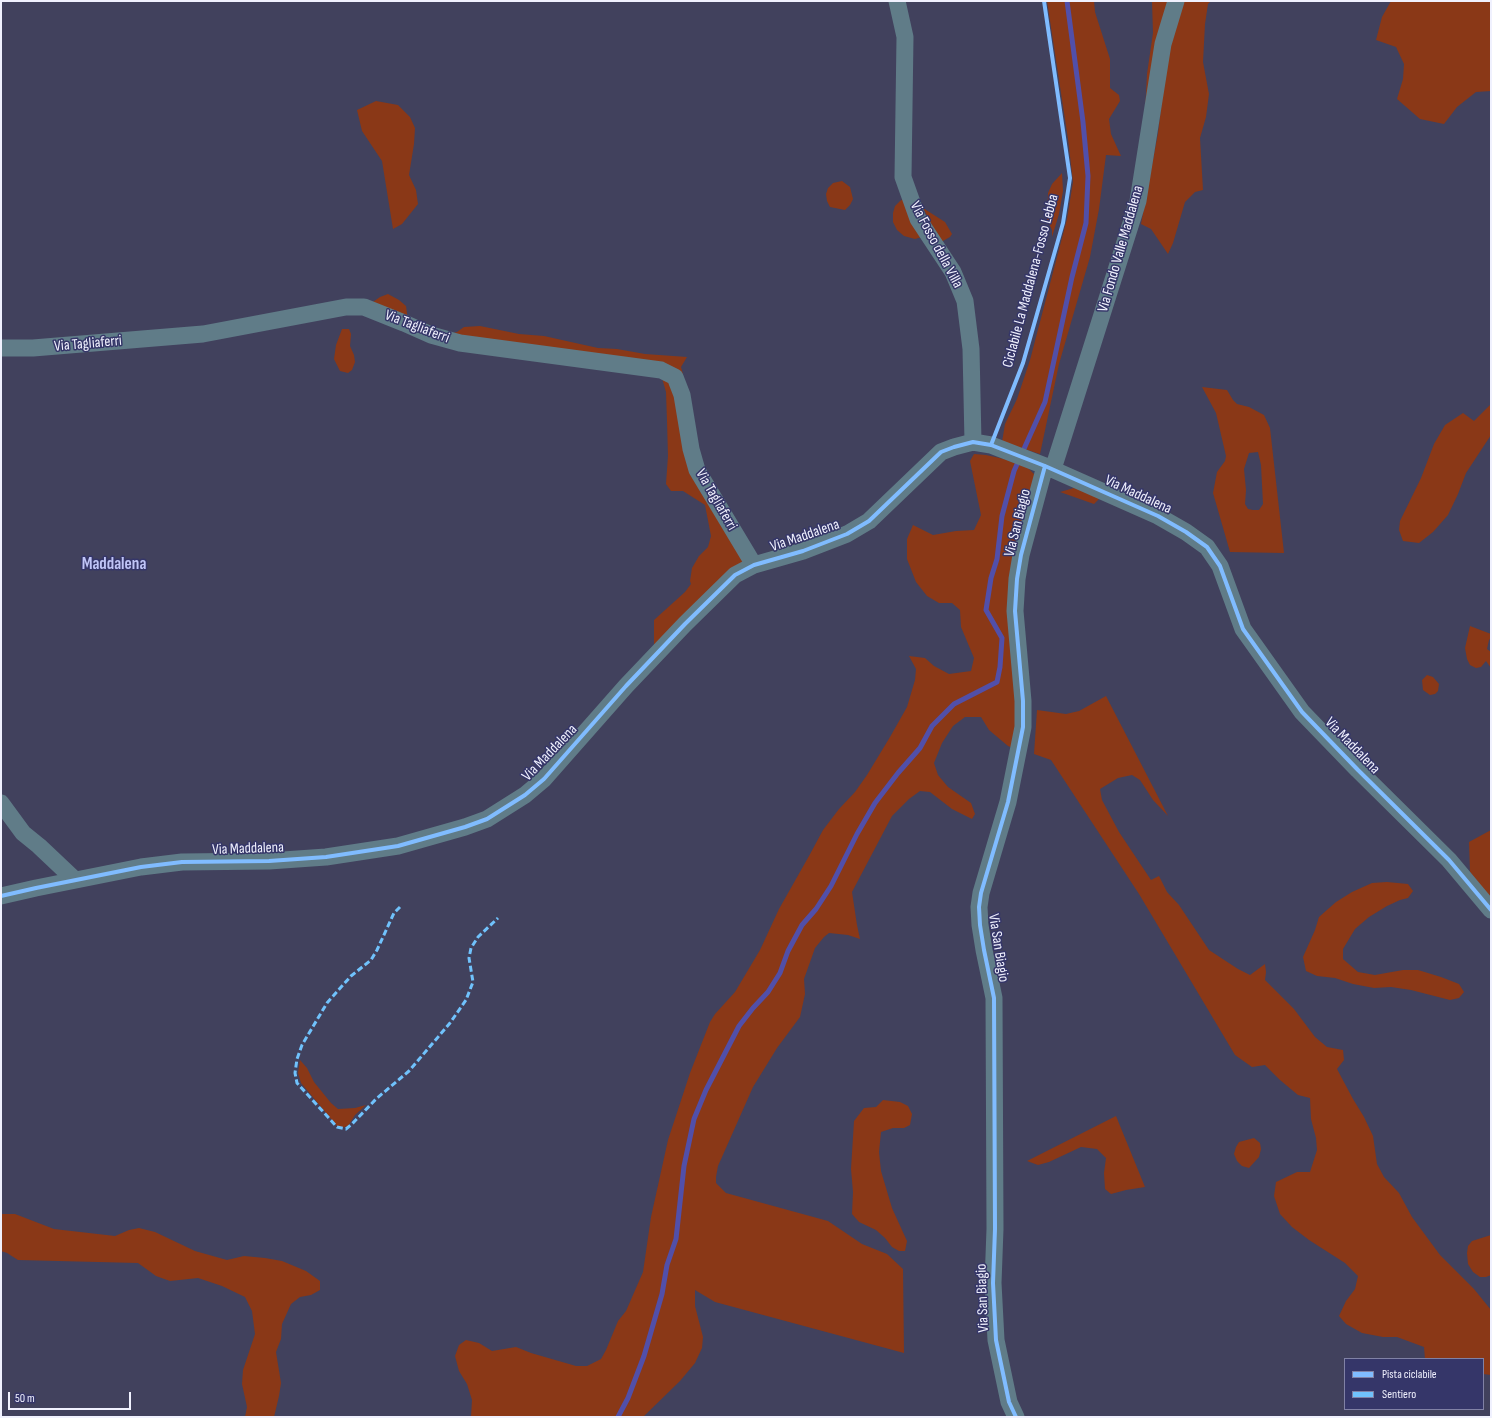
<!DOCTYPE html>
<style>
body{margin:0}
#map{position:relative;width:1492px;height:1418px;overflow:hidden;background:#41415d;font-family:"Sofia Sans Condensed",sans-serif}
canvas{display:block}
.frame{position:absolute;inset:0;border:2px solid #f0f1fe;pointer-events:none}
.legend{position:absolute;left:1344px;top:1358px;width:140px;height:52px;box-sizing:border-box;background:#353669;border:1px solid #8081a5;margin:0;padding:5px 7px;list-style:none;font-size:12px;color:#f0f1fe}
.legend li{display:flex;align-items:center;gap:8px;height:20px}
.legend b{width:20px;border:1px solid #8081a5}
.scale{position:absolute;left:8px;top:1392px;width:123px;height:18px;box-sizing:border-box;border:2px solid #f0f1fe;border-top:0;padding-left:5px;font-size:12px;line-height:14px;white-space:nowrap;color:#f0f1fe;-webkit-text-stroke:3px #353669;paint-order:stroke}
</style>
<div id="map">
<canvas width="1492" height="1418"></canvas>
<div class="frame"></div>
<ul class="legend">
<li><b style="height:5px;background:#80bcff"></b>Pista ciclabile</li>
<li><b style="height:5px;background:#70c2fc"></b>Sentiero</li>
</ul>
<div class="scale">50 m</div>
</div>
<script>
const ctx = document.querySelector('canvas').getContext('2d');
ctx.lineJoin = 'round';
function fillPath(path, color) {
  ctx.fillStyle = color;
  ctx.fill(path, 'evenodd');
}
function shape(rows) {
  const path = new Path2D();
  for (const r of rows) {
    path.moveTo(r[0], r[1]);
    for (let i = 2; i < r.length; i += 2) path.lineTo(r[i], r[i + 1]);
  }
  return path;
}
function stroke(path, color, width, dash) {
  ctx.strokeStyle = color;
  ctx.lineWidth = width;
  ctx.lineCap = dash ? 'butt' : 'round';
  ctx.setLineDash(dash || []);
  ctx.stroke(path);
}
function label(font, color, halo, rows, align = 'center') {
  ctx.font = font + ' "Sofia Sans Condensed",sans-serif';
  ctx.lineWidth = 3;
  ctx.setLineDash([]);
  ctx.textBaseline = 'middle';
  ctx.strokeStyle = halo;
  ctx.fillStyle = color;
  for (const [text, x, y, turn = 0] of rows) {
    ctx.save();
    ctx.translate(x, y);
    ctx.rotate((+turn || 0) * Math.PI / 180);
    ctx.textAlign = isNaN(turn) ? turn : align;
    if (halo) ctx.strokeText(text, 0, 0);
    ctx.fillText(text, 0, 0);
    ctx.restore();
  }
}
fillPath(shape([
 [1047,1,1094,1,1095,12,1110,59,1110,88,1119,95,1120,101,1109,119,1111,134,1121,156,1106,155,1099,209,1090,257,1059,364,1040,454,1002,442,1005,424,1017,399,1030,360,1067,219,1073,182,1068,139],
 [1152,1,1169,1,1145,113,1147,74,1153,33],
 [1180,1,1211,1,1208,4,1205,24,1203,62,1209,94,1206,117,1200,138,1203,190,1195,192,1185,202,1173,243,1168,254,1151,229,1141,224,1158,133,1169,43],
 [1391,1,1491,1,1491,91,1476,92,1457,107,1444,124,1420,119,1397,99,1403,79,1404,64,1396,47,1376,40,1382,17],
 [376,101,398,105,410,117,415,128,414,144,409,175,416,190,418,204,402,224,393,229,382,161,362,131,357,110],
 [1062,173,1063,191,1059,214,1052,237,1052,230,1047,219,1048,193,1052,184],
 [842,181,850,187,853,199,850,205,845,210,830,207,827,201,826,194,828,188,833,183],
 [906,197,925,236,915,239,904,236,897,230,893,222,893,213,895,206,900,201],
 [923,208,945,222,952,234,950,237,941,242],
 [388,294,399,300,406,306,408,320,370,304,380,297],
 [480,326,519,334,544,336,598,348,617,349,645,354,687,357,681,367,683,374,670,366,447,335,457,332,464,327],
 [342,329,349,329,351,334,350,346,354,355,355,362,352,370,348,373,340,371,334,359,336,345],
 [662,378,675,382,695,472,749,559,654,652,654,620,685,592,691,584,690,581,692,568,699,556,708,547,711,536,705,505,683,491,671,491,666,484,668,456,667,421,666,392],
 [1202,387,1227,390,1233,400,1237,404,1249,407,1264,415,1270,428,1284,553,1230,552,1213,493,1217,472,1225,461,1226,456,1216,413],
 [1258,452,1261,465,1263,504,1259,510,1253,510,1248,509,1245,504,1246,490,1244,469,1249,453],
 [1491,404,1491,435,1466,473,1458,494,1448,515,1433,532,1419,543,1403,541,1399,530,1400,521,1421,478,1434,444,1445,425,1463,413,1474,421],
 [974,454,986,455,1004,459,1028,468,1038,478,1019,554,1018,750,1008,746,989,730,981,717,965,717,953,726,942,743,934,763,938,775,948,787,971,803,975,814,972,819,952,809,930,792,920,791,909,799,892,816,852,892,857,925,860,939,848,935,829,933,824,937,815,948,804,979,805,994,800,1017,777,1048,753,1087,718,1166,716,1177,716,1183,726,1193,828,1221,862,1244,887,1254,903,1269,904,1353,715,1302,695,1290,695,1306,703,1337,702,1348,695,1363,680,1381,643,1417,471,1417,472,1400,467,1384,459,1371,455,1356,459,1345,466,1340,479,1343,492,1351,516,1347,531,1353,576,1366,587,1366,601,1359,606,1350,618,1321,626,1311,643,1272,651,1217,668,1140,690,1073,710,1022,715,1014,735,992,760,950,779,909,809,856,823,830,839,809,855,792,867,775,890,737,907,707,915,680,916,669,909,656,925,658,934,666,949,674,971,671,974,658,961,627,960,610,952,603,939,603,927,596,916,582,907,559,907,539,913,525,933,535,956,531,974,530,981,515,970,461],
 [1074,488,1102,496,1094,504,1060,492],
 [1470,626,1491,634,1491,638,1489,640,1487,649,1491,652,1491,668,1486,661,1481,667,1476,668,1470,665,1467,659,1465,648],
 [1427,675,1433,677,1439,684,1438,691,1435,694,1430,695,1423,690,1422,680],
 [1106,696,1168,816,1153,800,1140,780,1132,775,1118,778,1100,789,1102,800,1119,832,1151,880,1159,876,1167,892,1179,905,1209,950,1238,969,1250,975,1265,964,1266,972,1265,980,1294,1009,1315,1037,1327,1047,1343,1050,1344,1060,1337,1069,1353,1099,1364,1117,1373,1136,1377,1164,1384,1177,1399,1193,1412,1217,1440,1255,1474,1289,1491,1310,1491,1375,1483,1374,1483,1359,1425,1359,1424,1347,1397,1337,1383,1337,1362,1333,1346,1324,1339,1316,1346,1301,1355,1289,1358,1276,1345,1263,1309,1240,1292,1227,1280,1214,1274,1196,1276,1182,1297,1172,1310,1172,1317,1150,1316,1138,1311,1119,1310,1098,1298,1095,1280,1080,1265,1065,1252,1067,1235,1055,1139,894,1051,760,1034,754,1037,710,1066,714,1079,711],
 [1491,830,1491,899,1470,872,1469,842],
 [1387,882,1408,884,1413,891,1408,898,1400,900,1387,906,1369,917,1355,929,1343,949,1343,959,1358,972,1375,975,1403,970,1418,970,1441,977,1459,984,1464,992,1459,998,1450,1000,1411,990,1391,987,1374,988,1353,984,1335,978,1317,976,1306,971,1303,957,1315,930,1319,917,1336,902,1352,892,1372,883],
 [300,1060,307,1068,314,1082,331,1103,338,1109,355,1108,366,1105,355,1115,348,1126,341,1128,337,1126,301,1083,298,1073],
 [883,1100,900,1102,908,1106,912,1114,910,1125,904,1128,893,1128,881,1132,879,1152,881,1171,892,1208,907,1241,905,1251,899,1251,892,1247,885,1238,876,1230,859,1222,852,1214,853,1192,851,1169,854,1121,864,1108,876,1107],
 [1116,1116,1145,1187,1126,1190,1111,1194,1105,1189,1104,1173,1106,1158,1097,1149,1081,1147,1049,1162,1038,1165,1027,1161],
 [1254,1138,1260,1143,1261,1149,1259,1157,1249,1168,1242,1166,1237,1161,1234,1154,1236,1147,1239,1142],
 [1,1214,15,1214,54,1229,115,1236,129,1230,139,1228,155,1232,195,1251,227,1260,244,1256,265,1258,282,1261,306,1271,320,1281,320,1290,311,1295,300,1297,291,1304,282,1324,281,1339,276,1352,281,1383,279,1396,274,1417,245,1417,247,1407,242,1384,243,1370,255,1334,252,1311,245,1297,222,1286,198,1278,170,1281,156,1276,138,1263,18,1260,7,1253,1,1251],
 [1491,1235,1491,1275,1486,1277,1480,1277,1473,1272,1468,1264,1467,1253,1468,1246,1472,1241]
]), '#8a3817');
stroke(shape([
 [618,1417,628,1398,644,1356,662,1294,667,1265,676,1239,684,1166,694,1119,706,1090,739,1026,753,1008,768,992,780,973,788,951,802,925,816,909,831,886,857,834,875,803,898,773,920,748,932,726,954,704,997,682,1000,667,1002,638,986,610,991,578,997,559,1002,516,1014,471,1045,402,1072,277,1086,223,1088,176,1083,122,1067,1]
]), '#514fa9', 5);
stroke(shape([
 [897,1,905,37,903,177,918,219,953,272,965,301,971,349,973,442],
 [1,348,33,348,203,334,346,307,364,307,404,323,431,335,460,343,661,370,675,377,682,395,691,449,697,470,754,565],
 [1053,469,1138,201,1163,44,1176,1],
 [1,803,23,833,39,846,75,880],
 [1,896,36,888,141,867,182,862,269,861,326,857,398,846,465,827,487,819,525,795,544,779,626,686,685,624,735,575,754,565,803,551,847,534,869,521,941,452,954,447,973,442,991,445,1045,466,1158,516,1186,532,1207,547,1220,566,1243,629,1302,712,1358,770,1449,860,1491,910],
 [1016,1417,1009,1402,996,1340,993,1283,995,1229,994,998,984,950,980,925,979,907,981,893,1008,802,1023,727,1023,701,1015,611,1017,579,1021,555,1045,466]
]), '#607c88', 17);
stroke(shape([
 [400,907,394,913,377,950,371,960,351,976,327,1003,302,1045,297,1059,295,1073,297,1083,337,1127,346,1129,352,1124,376,1099,409,1071,450,1023,466,1000,473,982,469,958,471,948,478,937,498,918]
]), '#70c2fc', 3, [6, 3]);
stroke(shape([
 [991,445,1023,363,1063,223,1070,178,1044,1],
 [1,896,36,888,141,867,182,862,269,861,326,857,398,846,465,827,487,819,525,795,544,779,626,686,685,624,735,575,754,565,803,551,847,534,869,521,941,452,954,447,973,442,991,445,1045,466,1158,516,1186,532,1207,547,1220,566,1243,629,1302,712,1358,770,1449,860,1491,910],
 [1016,1417,1009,1402,996,1340,993,1283,995,1229,994,998,984,950,980,925,979,907,981,893,1008,802,1023,727,1023,701,1015,611,1017,579,1021,555,1045,466]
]), '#80bcff', 4);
label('15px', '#f0f1fe', '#353669', [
 ["Via Fosso della Villa",936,245,62],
 ["Via Fondo Valle Maddalena",1121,249,-74],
 ["Ciclabile La Maddalena-Fosso Lebba",1031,281,-75],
 ["Via Tagliaferri",417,327,21],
 ["Via Tagliaferri",88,344,-5],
 ["Via Maddalena",1138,495,25],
 ["Via Tagliaferri",716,500,60],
 ["Via San Biagio",1018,523,-76],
 ["Via Maddalena",805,536,-19],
 ["Via Maddalena",1352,746,46],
 ["Via Maddalena",550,753,-46],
 ["Via Maddalena",248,849,-2],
 ["Via San Biagio",998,948,81],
 ["Via San Biagio",983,1298,-92]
]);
label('bold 17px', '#c0c5f7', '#353669', [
 ["Maddalena",114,565]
]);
</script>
